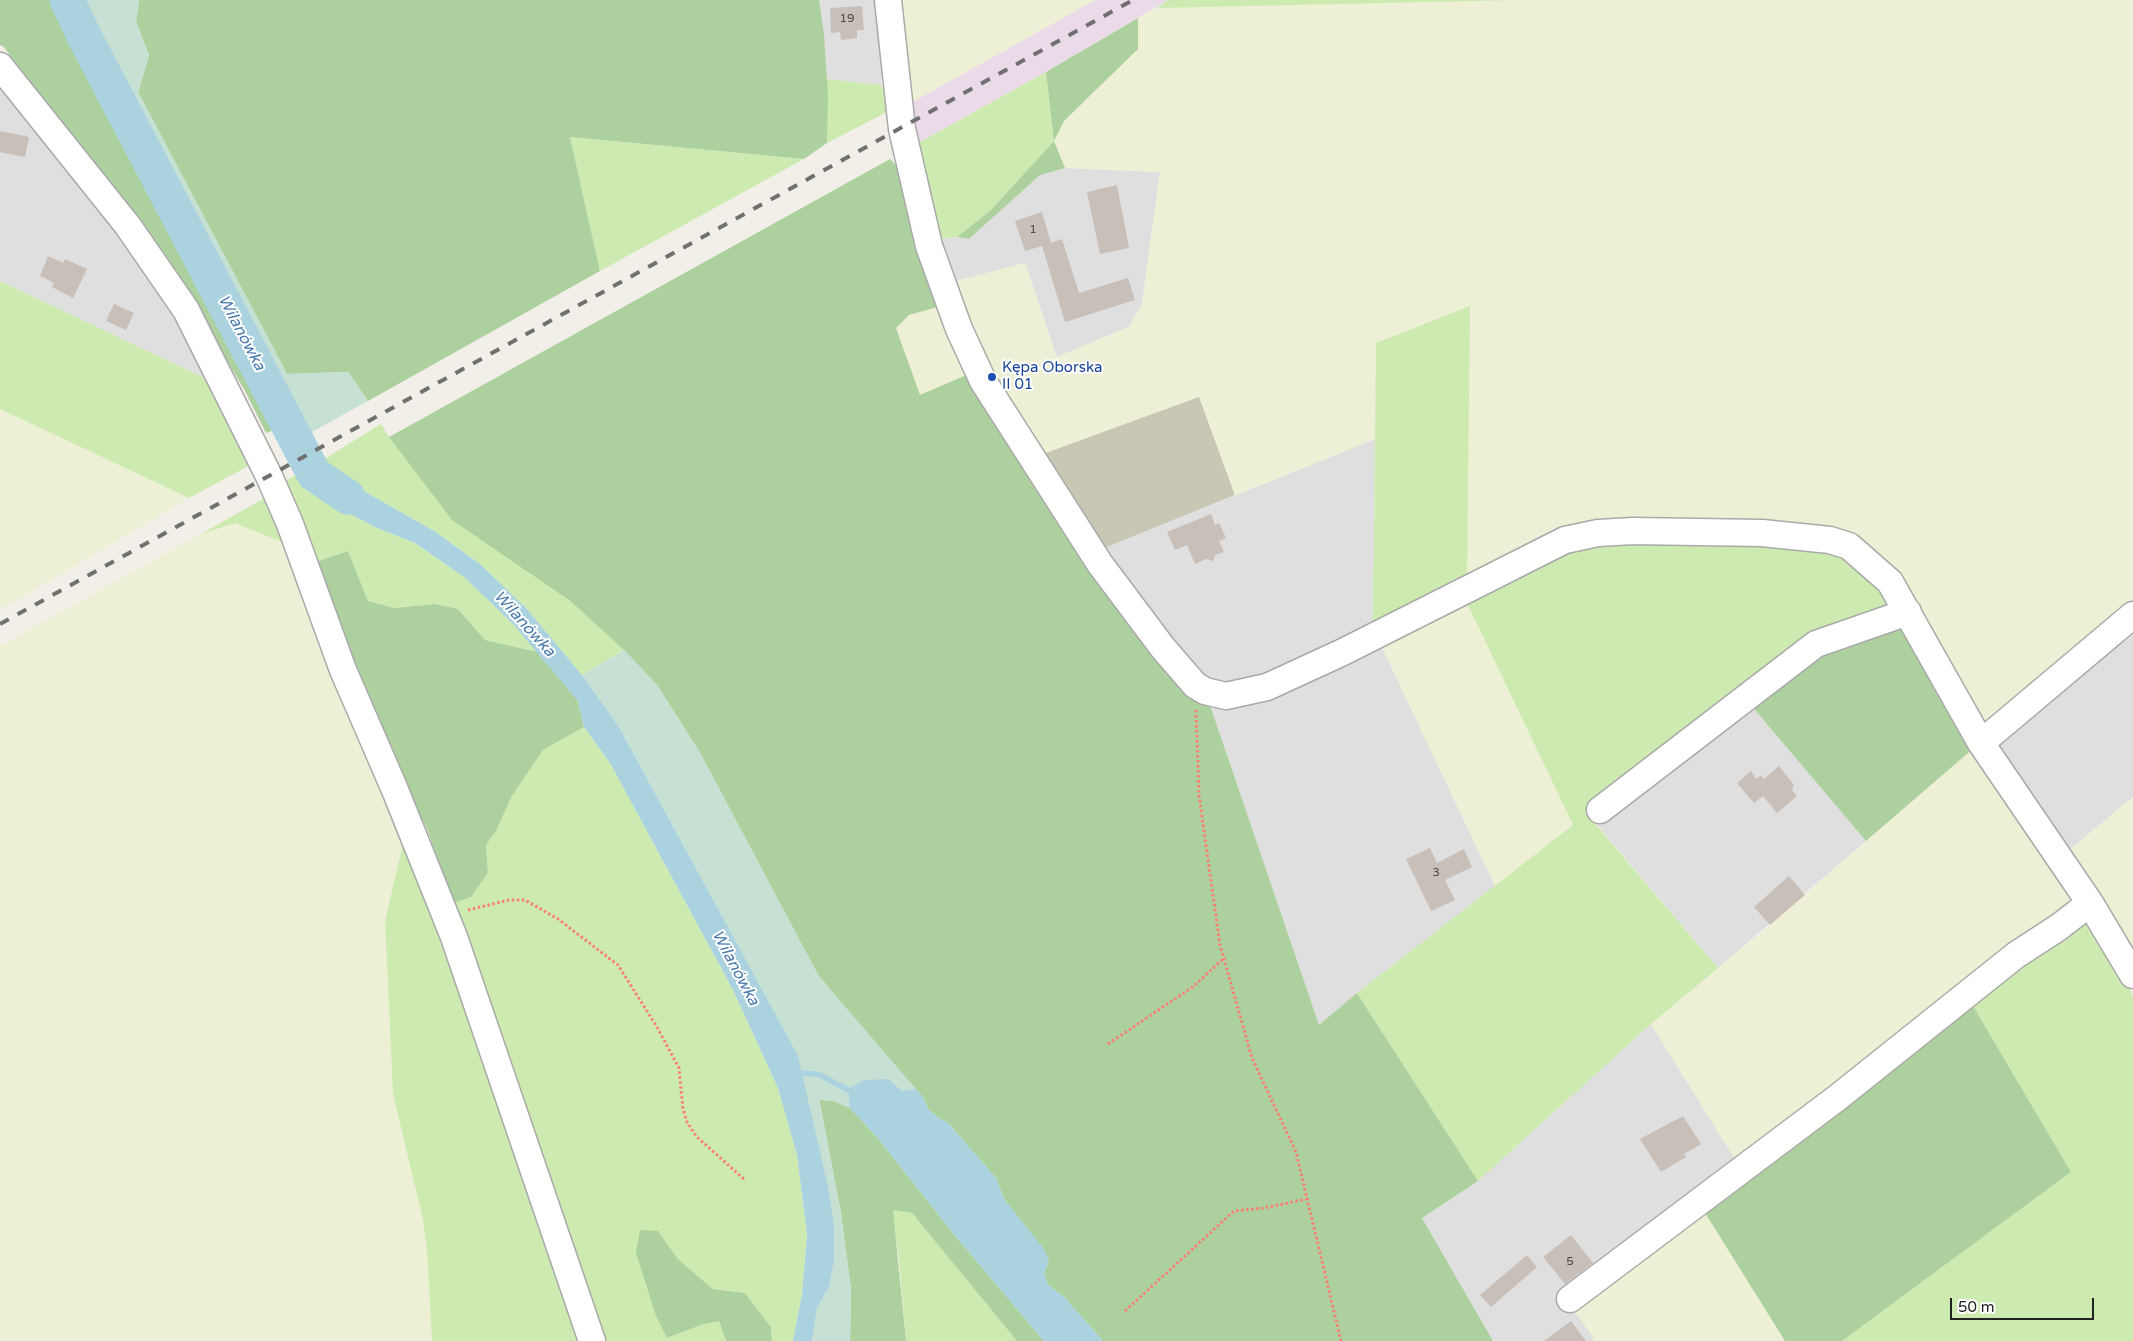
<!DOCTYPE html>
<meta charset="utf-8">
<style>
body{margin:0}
#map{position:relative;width:2133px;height:1341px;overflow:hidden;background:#f2efe9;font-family:"Varela Round",sans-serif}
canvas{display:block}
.scale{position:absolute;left:1950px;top:1298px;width:144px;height:22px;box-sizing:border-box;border:2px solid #222;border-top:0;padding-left:6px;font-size:15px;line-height:18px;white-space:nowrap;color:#222;-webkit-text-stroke:4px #fff;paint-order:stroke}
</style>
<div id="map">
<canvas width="2133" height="1341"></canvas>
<div class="scale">50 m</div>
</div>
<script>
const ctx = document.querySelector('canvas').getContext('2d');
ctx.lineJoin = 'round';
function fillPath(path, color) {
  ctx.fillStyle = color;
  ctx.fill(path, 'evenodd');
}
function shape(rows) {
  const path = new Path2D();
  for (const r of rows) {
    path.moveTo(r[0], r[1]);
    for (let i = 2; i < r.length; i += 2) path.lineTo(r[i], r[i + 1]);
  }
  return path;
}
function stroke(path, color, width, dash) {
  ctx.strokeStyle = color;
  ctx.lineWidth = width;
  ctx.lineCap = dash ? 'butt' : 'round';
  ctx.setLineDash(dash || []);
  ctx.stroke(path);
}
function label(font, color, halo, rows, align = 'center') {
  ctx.font = font + ' "Varela Round",sans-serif';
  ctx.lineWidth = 4;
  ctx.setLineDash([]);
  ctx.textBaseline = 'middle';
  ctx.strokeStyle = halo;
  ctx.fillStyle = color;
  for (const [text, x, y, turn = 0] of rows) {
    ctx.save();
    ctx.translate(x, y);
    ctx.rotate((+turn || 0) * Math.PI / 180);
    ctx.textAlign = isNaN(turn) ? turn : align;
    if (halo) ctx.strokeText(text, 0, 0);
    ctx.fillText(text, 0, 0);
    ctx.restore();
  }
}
fillPath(shape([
 [819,0,877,0,882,42,881,85,827,79,824,34],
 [0,85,112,221,154,282,215,383,0,281],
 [1065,168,1160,172,1142,304,1129,327,1057,357,1025,263,953,282,938,239,957,237,969,239,1040,175],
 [1375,439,1373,623,1265,680,1219,683,1198,673,1102,549],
 [2133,635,2133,797,2066,853,1993,739,2111,641,2124,642],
 [1380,643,1495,886,1357,993,1319,1026,1211,708,1266,699],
 [1750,704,1866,841,1718,968,1595,822],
 [1651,1024,1738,1164,1564,1297,1594,1338,1591,1341,1493,1341,1422,1218,1478,1181]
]), '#e0dfdf');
fillPath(shape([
 [1095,0,1168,0,1046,72,915,145,907,105]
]), '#ebdbe8');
fillPath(shape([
 [1199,396,1235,495,1102,549,1040,455]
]), '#c7c7b4');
fillPath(shape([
 [897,0,1095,0,907,105],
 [1522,0,2133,0,2133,605,1986,730,1870,550,1467,577,1376,343,1375,439,1235,495,1199,397,1040,455,986,361,953,282,1025,263,1057,357,1129,327,1142,304,1160,172,1065,168,1054,141,1064,121,1138,49,1138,18,1154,9,1173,7],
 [941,306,971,373,920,396,896,328,909,315],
 [0,409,165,487,189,498,35,590,0,609],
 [235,523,289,545,404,839,385,921,393,1094,423,1220,427,1250,432,1341,0,1341,0,646,199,535],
 [1465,599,1573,825,1495,886,1380,643],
 [1975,747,2078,903,1738,1164,1651,1024,1770,925],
 [2133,797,2133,956,2066,853],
 [1702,1208,1785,1341,1591,1341,1594,1338,1572,1308]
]), '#eef0d5');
fillPath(shape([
 [1168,0,1522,0,1157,8],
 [1046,72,1054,141,990,211,957,237,938,239,915,145],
 [827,79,881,85,893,109,827,143],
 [570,137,804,159,600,271],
 [0,281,215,383,254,463,189,498,0,409],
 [1470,306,1467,577,1373,623,1376,343],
 [381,424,389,437,624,650,582,675,526,608,480,564,434,531,316,464],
 [303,470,333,505,377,528,415,543,464,577,512,623,538,652,485,640,458,609,435,604,394,608,368,601,348,551,315,562,282,483],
 [270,495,289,545,235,523,199,535],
 [1669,531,1794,546,1837,555,1883,587,1895,609,1812,640,1587,814,1718,968,1651,1024,1478,1181,1357,993,1573,825,1465,599,1582,544],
 [584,727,610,763,733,990,778,1088,797,1155,807,1235,802,1294,793,1341,772,1341,771,1327,745,1293,713,1289,678,1259,658,1231,668,1338,701,1325,719,1321,726,1341,604,1341,454,903,471,897,488,873,486,845,496,831,512,796,543,750],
 [404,839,411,846,582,1341,432,1341,427,1250,423,1220,393,1094,385,921],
 [2087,917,2129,986,2133,997,2133,1341,1842,1341,2071,1172,1969,999],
 [892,1210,912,1213,1017,1341,906,1341,899,1259]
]), '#cdebb0');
fillPath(shape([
 [0,0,56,0,282,427,266,433,245,391,190,298,4,47,0,45],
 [139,0,819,0,824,34,828,95,827,143,804,159,570,137,600,271,368,401,348,372,287,374,138,92,149,55,136,22],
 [1138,18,1138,49,1064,121,1054,141,1065,168,1040,175,969,239,957,237,990,211,1054,141,1046,72],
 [890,159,907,176,941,306,909,315,896,328,920,395,971,373,1147,638,1211,708,1319,1025,1357,993,1478,1181,1422,1218,1493,1341,1103,1341,1064,1297,1048,1285,1044,1273,1049,1261,1004,1199,996,1178,948,1123,937,1117,928,1109,923,1097,887,1058,818,975,699,751,657,685,624,650,569,600,452,520,389,437],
 [348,551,368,601,394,608,435,604,458,609,485,640,538,652,578,701,584,727,543,750,512,796,496,831,486,845,488,873,471,897,454,903,427,829,376,724,315,562],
 [1906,626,1975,747,1866,841,1750,704,1820,651],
 [1969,999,2071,1172,1842,1341,1785,1341,1702,1208],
 [819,1099,834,1101,850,1108,877,1137,957,1238,1044,1341,1017,1341,912,1213,893,1210,906,1341,850,1341,851,1290,841,1213],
 [640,1230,658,1231,678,1259,713,1289,745,1293,771,1327,772,1341,726,1341,719,1321,701,1325,667,1338,656,1316,636,1253]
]), '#add19e');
fillPath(shape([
 [56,0,139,0,136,22,149,55,138,92,287,374,348,372,368,401,292,443],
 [624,650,657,685,699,751,818,975,916,1089,902,1091,848,1089,850,1108,834,1101,819,1100,841,1213,851,1290,850,1341,812,1341,817,1308,829,1287,834,1262,834,1226,718,909,619,727,582,675]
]), '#c6e0d4');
fillPath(shape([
 [316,464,434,531,480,564,526,608,582,675,619,727,798,1056,828,1187,834,1226,834,1262,829,1287,817,1308,812,1341,793,1341,802,1294,807,1235,797,1155,778,1088,733,990,610,763,584,727,578,701,512,623,464,577,415,543,377,528,333,505,303,470],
 [888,1079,902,1091,916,1089,923,1097,928,1109,937,1117,948,1123,996,1178,1004,1199,1044,1249,1049,1261,1044,1273,1048,1285,1064,1297,1103,1341,1044,1341,957,1238,877,1137,850,1108,848,1089,864,1080]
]), '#aad3df');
stroke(shape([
 [795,1073,818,1074,854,1093]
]), '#aad3df', 5.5);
stroke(shape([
 [67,0,85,38,314,474,348,497]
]), '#aad3df', 35);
fillPath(shape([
 [862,6,864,30,857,30,857,38,841,40,840,32,831,33,830,8],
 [0,131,29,137,25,157,0,152],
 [1117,185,1129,248,1100,254,1087,192],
 [1042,212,1051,243,1062,239,1079,293,1128,278,1135,300,1065,322,1042,246,1025,251,1015,221],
 [48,256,63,263,65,259,87,269,73,298,52,287,54,283,40,276],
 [114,304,134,313,126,330,106,321],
 [1211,514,1215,525,1219,523,1226,538,1219,541,1224,552,1215,555,1213,561,1206,559,1195,564,1187,545,1175,550,1167,532],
 [1779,766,1794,785,1792,790,1797,796,1777,813,1763,796,1754,803,1737,783,1751,771,1756,779,1761,775,1764,779],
 [1430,848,1437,863,1464,849,1472,867,1445,880,1455,900,1431,911,1406,859],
 [1789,876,1805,895,1770,925,1754,907],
 [1683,1116,1701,1144,1684,1154,1686,1157,1661,1172,1640,1139],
 [1571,1235,1593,1263,1565,1284,1543,1257],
 [1527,1255,1537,1267,1491,1307,1480,1295],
 [1571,1321,1586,1341,1544,1341]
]), '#c7bfb8');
const minor = shape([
 [888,0,902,129,929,246,959,329,983,381,1100,564,1163,648,1195,685,1205,691,1226,696,1267,687,1343,652,1565,540,1598,533,1633,531,1762,533,1830,540,1849,546,1890,582,1981,743,2090,903,2133,975],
 [0,66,128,226,186,310,269,476,290,524,343,670,395,790,454,937,592,1341],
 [1981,743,2133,615],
 [1600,810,1816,644,1908,612],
 [1570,1299,1837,1098,2016,955,2059,927,2090,903]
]);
stroke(minor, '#a9a9a9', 29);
stroke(shape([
 [1196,710,1199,795,1220,945,1252,1058,1296,1152,1341,1341],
 [468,910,509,900,525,900,558,919,618,965,657,1027,679,1068,683,1109,687,1122,696,1136,746,1181],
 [1108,1044,1194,986,1224,958],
 [1125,1311,1234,1211,1263,1208,1307,1199]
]), '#fa8072', 3, [2.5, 2.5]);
stroke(minor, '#fff', 26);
stroke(shape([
 [0,624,1133,0]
]), '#707070', 4, [10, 10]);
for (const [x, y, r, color] of [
 [992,377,5,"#1a4fb4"]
]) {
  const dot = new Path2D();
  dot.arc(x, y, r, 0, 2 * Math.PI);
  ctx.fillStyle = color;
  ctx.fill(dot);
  stroke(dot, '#fff', 2);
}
label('12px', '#4b4948', null, [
 ["19",847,19],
 ["1",1033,230],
 ["3",1436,873],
 ["5",1570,1262]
]);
label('15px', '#164399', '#fff', [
 ["Kępa Oborska",1002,368],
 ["II 01",1002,385]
], 'left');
label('italic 16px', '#4a7aab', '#fff', [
 ["Wilanówka",241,333,62],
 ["Wilanówka",524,624,48],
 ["Wilanówka",735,968,62]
]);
</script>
